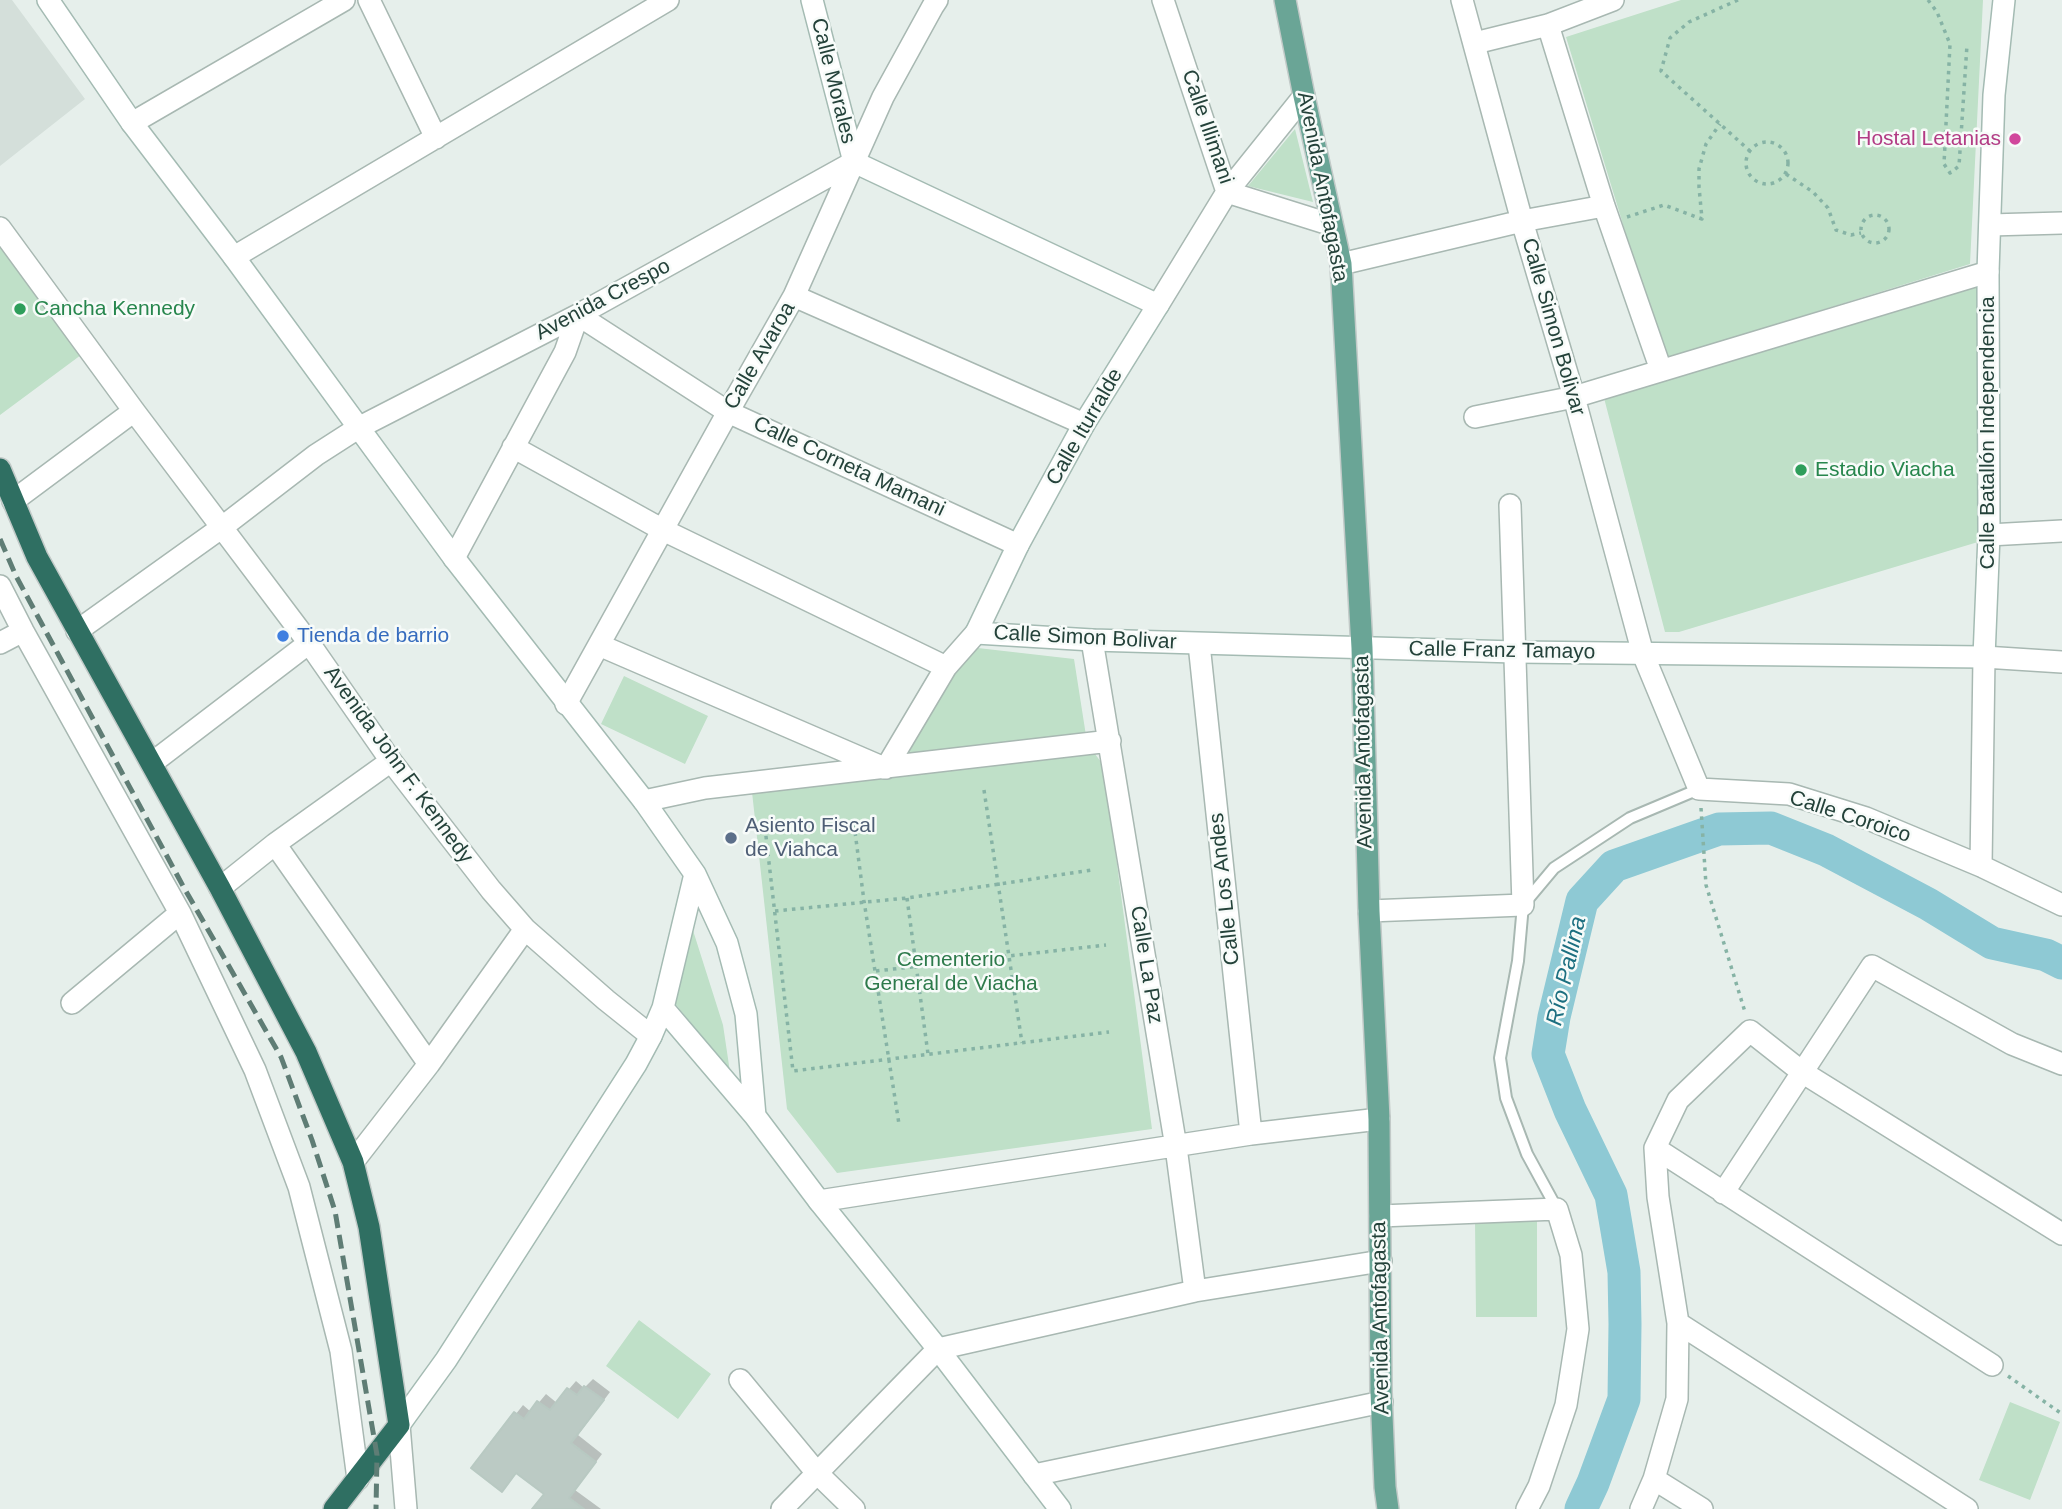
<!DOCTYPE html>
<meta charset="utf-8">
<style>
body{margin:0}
canvas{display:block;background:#e6efeb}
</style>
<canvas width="2062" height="1509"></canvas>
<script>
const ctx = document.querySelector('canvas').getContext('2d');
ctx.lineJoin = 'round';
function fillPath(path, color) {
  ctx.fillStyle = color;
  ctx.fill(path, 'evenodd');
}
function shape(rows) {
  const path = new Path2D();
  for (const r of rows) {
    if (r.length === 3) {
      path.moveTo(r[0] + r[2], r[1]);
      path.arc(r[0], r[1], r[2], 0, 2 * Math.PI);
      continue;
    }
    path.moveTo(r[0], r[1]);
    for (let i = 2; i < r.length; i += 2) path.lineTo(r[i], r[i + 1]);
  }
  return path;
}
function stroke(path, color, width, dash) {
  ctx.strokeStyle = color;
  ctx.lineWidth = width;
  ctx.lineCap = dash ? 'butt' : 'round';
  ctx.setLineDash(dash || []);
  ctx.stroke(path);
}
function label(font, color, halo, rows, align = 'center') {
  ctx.font = font + ' Arial,sans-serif';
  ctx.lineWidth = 5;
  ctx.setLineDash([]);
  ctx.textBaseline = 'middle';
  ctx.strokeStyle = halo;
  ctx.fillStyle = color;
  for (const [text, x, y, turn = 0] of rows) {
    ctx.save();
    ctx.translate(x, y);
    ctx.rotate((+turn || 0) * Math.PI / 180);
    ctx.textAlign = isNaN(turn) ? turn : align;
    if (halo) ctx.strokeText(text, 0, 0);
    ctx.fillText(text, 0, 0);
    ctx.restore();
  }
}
fillPath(shape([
 [0,0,12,0,85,99,0,166]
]), '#d4dfda');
fillPath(shape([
 [1681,0,1983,0,1970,264,1664,359,1566,37],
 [1295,129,1313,202,1248,186],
 [0,246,81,355,0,415],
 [1969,284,1980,286,1978,542,1679,632,1665,632,1604,398],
 [969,647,1074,659,1087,742,908,754],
 [624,676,708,716,685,764,601,724],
 [1095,754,1104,766,1152,1129,837,1173,787,1109,752,792],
 [690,921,723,1025,730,1072,670,997],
 [1475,1220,1537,1220,1537,1317,1476,1317],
 [639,1320,711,1374,678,1419,606,1366],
 [2010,1402,2060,1422,2030,1500,1979,1480]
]), '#bfe0c8');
fillPath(shape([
 [593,1379,610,1392,578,1435,602,1454,575,1490,601,1509,535,1509,546,1494,517,1472,502,1489,474,1467,523,1405,531,1412,546,1394,557,1403,576,1381,584,1388]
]), '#0003');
stroke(shape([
 [1581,1509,1593,1483,1624,1399,1625,1324,1624,1272,1611,1195,1570,1110,1548,1054,1554,1017,1582,901,1614,866,1719,829,1771,828,1826,850,1928,904,1992,943,2046,955,2062,963]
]), '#8ec9d4', 33);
const building = shape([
 [584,1386,604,1400,571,1443,596,1462,569,1498,584,1509,532,1509,544,1494,516,1473,502,1492,471,1468,514,1412,524,1419,537,1401,550,1410,567,1388,577,1395,584,1386]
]);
fillPath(building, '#bbcac4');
stroke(building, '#b8c9c2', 2);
const lane = shape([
 [1557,1209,1527,1154,1506,1098,1500,1058,1518,961,1523,905,1554,868,1630,818,1699,789]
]);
const street = shape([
 [369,0,436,138],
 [1163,0,1227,192],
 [1462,0,1522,221,1574,397,1643,654,1699,789,1789,794,1866,818,1981,866,2062,905],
 [1548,25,1604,206,1661,370],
 [1475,43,1548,25,1613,0],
 [132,123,344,0],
 [1227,192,1332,225],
 [1990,225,2062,223],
 [0,228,134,411,309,643,391,761,491,890,525,929,606,1000,651,1036],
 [234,257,668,0],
 [1341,264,1522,221,1604,206],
 [794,296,1084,424],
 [1158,305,1227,192,1304,96],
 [1475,417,1574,397,1988,272],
 [513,447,663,530,946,667],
 [13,501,134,411],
 [1989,535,2062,531],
 [454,558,565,352,578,315,728,412,1018,545],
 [0,586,23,631,180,913,255,1070,299,1187,341,1351,358,1479],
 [77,631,221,528,316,455,358,428,578,315,854,162],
 [1092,640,1176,1147,1195,1291],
 [0,643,23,631],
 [1199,644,1251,1134],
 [599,645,884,768],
 [566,704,728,412,794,296,883,97,933,6,937,0],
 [152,763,309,643],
 [886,768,946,667,976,633],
 [644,801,705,788,1110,741],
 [275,844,429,1064],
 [1981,866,1984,657,2062,662],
 [220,888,275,844,391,761],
 [1369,911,1523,905,1510,505],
 [72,1003,180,913],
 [1655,1148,1992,1365],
 [353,1162,429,1064,525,929],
 [1723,1193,1872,966,2012,1044,2062,1064],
 [819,1201,1251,1134,1379,1119],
 [1380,1216,1557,1209,1571,1255,1578,1329,1566,1405,1539,1486,1527,1509],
 [1678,1323,1967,1509],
 [740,1380,817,1473,854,1509],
 [399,1425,406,1509],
 [1034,1475,1382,1402],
 [1654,1479,1702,1509],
 [782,1509,938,1349,1195,1291,1381,1261],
 [1641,1509,1654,1479,1677,1399,1678,1323,1658,1197,1655,1148,1678,1100,1750,1031,1802,1072,2062,1234]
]);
const secondary = shape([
 [48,0,132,123,234,257,454,558,644,801,695,874,727,943,746,1014,755,1116],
 [812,0,854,162,1158,305,1084,424,1018,545,976,633,1092,640,1515,652,1984,657,1989,535,1988,272,1994,95,2004,0],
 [663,1008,755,1116,819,1201,938,1349,1060,1509],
 [399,1425,446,1360,636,1064,651,1036,663,1008,695,874]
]);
const primary = shape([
 [1285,0,1304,96,1341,264,1362,648,1369,911,1379,1119,1381,1392,1385,1487,1388,1509]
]);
const highway = shape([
 [0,469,37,557,220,888,306,1052,353,1162,369,1227,399,1425,334,1509]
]);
stroke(lane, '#a8b8b2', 14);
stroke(street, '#a8b8b2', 24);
stroke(secondary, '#a4bbb3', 24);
stroke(primary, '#c2cac8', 24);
stroke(highway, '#c2cac8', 24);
stroke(shape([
 [1738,0,1689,22,1670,38,1661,71,1750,151],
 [1928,0,1937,12,1950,44,1944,164,1950,173,1959,166,1967,45],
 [1767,163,21],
 [1786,174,1813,192,1828,208,1836,230,1851,235,1861,233],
 [1875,229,14],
 [1627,217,1664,205,1702,219,1699,187,1699,169,1706,144,1720,124],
 [984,790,1022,1043],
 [1701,808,1706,885,1745,1012],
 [764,819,793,1071,1109,1032],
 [854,824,864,901,899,1124],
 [907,898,928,1054],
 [775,911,907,898,1092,870],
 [876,971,1106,945],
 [2008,1376,2062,1414]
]), '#86b3a5', 3.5, [3.5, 5]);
stroke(lane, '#fff', 10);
stroke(street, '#fff', 21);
stroke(secondary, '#fff', 21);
stroke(primary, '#6aa596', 21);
stroke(highway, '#2f6f62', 21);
stroke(shape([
 [0,539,16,576,183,886,281,1057,312,1140,335,1211,377,1455,376,1509]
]), '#5f7d75', 5, [14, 7]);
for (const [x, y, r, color] of [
 [2015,139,7,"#d1479c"],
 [20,309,7,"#2e9e5b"],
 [1801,470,7,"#2e9e5b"],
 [283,636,7,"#3f7fe0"],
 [731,838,7,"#5c6f8a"]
]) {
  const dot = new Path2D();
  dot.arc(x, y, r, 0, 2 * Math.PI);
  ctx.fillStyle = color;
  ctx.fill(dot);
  stroke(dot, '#f7fbf9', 2.5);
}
label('21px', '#24423a', '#f7fbf9', [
 ["Calle Morales",833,81,76],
 ["Calle Illimani",1207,127,71],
 ["Avenida Antofagasta",1322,187,79],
 ["Avenida Crespo",603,300,-28],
 ["Calle Simon Bolivar",1553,327,74],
 ["Calle Avaroa",760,356,-60],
 ["Calle Iturralde",1085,427,-60],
 ["Calle Batallón Independencia",1988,433,-90],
 ["Calle Corneta Mamani",849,467,25],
 ["Calle Simon Bolivar",1085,638,3],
 ["Calle Franz Tamayo",1502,651,1],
 ["Avenida Antofagasta",1364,752,-91],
 ["Avenida John F. Kennedy",398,765,54],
 ["Calle Coroico",1850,817,18],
 ["Calle Los Andes",1225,889,-96],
 ["Calle La Paz",1146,965,81],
 ["Avenida Antofagasta",1381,1318,-91]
]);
label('21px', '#b23c85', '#f7fbf9', [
 ["Hostal Letanias",2001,139]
], 'right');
label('21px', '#27864d', '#f7fbf9', [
 ["Cancha Kennedy",34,309],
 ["Estadio Viacha",1815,470]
], 'left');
label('21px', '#366cbe', '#f7fbf9', [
 ["Tienda de barrio",297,636]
], 'left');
label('21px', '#4e5e75', '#f7fbf9', [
 ["Asiento Fiscal",745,826],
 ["de Viahca",745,850]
], 'left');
label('21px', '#2d7a4b', '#f7fbf9', [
 ["Cementerio",951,960],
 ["General de Viacha",951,984]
]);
label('italic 23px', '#1c6f80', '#f7fbf9', [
 ["Río Pallina",1567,971,-77]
]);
</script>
